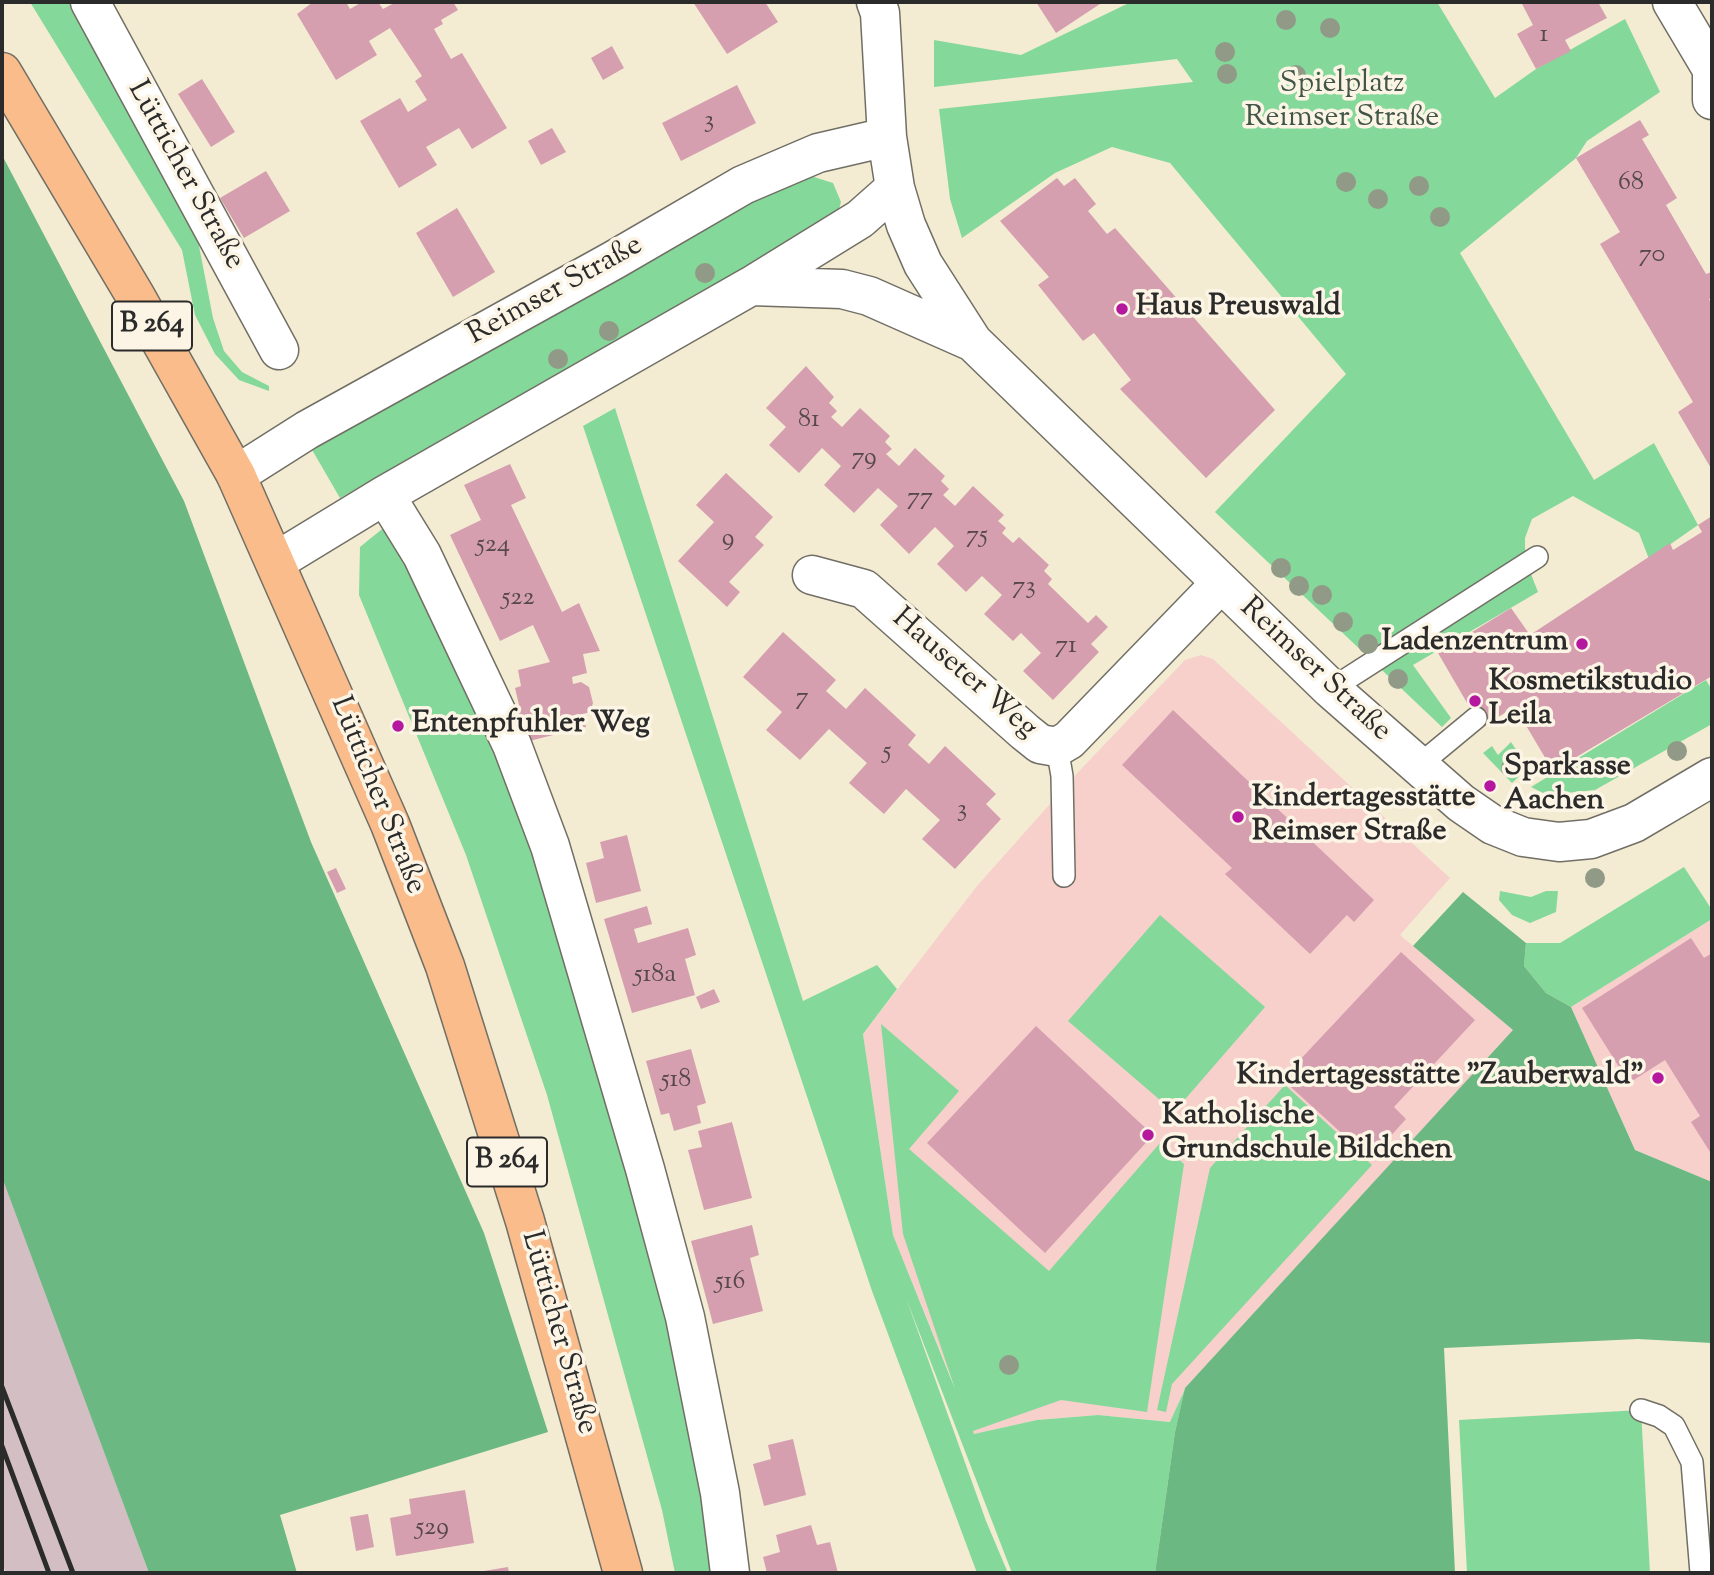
<!DOCTYPE html>
<meta charset="utf-8">
<style>
body{margin:0}
#map{position:relative;width:1714px;height:1575px;overflow:hidden;background:#f3ecd2;font-family:"Sorts Mill Goudy",serif}
canvas{display:block}
.frame{position:absolute;inset:0;border:4px solid #2b2b2b;pointer-events:none}
</style>
<div id="map">
<canvas width="1714" height="1575"></canvas>
<div class="frame"></div>
</div>
<script>
const ctx = document.querySelector('canvas').getContext('2d');
ctx.lineJoin = 'round';
function fillPath(path, color) {
  ctx.fillStyle = color;
  ctx.fill(path, 'evenodd');
}
function shape(rows) {
  const path = new Path2D();
  for (const r of rows) {
    path.moveTo(r[0], r[1]);
    for (let i = 2; i < r.length; i += 2) path.lineTo(r[i], r[i + 1]);
  }
  return path;
}
function stroke(path, color, width, dash) {
  ctx.strokeStyle = color;
  ctx.lineWidth = width;
  ctx.lineCap = dash ? 'butt' : 'round';
  ctx.setLineDash(dash || []);
  ctx.stroke(path);
}
function label(font, color, halo, rows, align = 'center') {
  ctx.font = font + ' "Sorts Mill Goudy",serif';
  ctx.lineWidth = 7;
  ctx.setLineDash([]);
  ctx.textBaseline = 'middle';
  ctx.strokeStyle = halo;
  ctx.fillStyle = color;
  for (const [text, x, y, turn = 0] of rows) {
    ctx.save();
    ctx.translate(x, y);
    ctx.rotate((+turn || 0) * Math.PI / 180);
    ctx.textAlign = isNaN(turn) ? turn : align;
    if (halo) ctx.strokeText(text, 0, 0);
    ctx.fillText(text, 0, 0);
    ctx.restore();
  }
}
fillPath(shape([
 [1201,655,1213,659,1450,878,1400,935,1514,1030,1185,1388,1171,1422,1098,1415,1037,1420,974,1434,893,1235,863,1034,977,886,1082,768,1185,660],
 [1712,919,1712,1182,1635,1150,1571,1007]
]), '#f7d0cc');
fillPath(shape([
 [2,1177,9,1193,149,1573,6,1573,2,1563]
]), '#d2bec3');
fillPath(shape([
 [30,2,76,2,192,210,213,318,224,351,242,372,269,386,269,391,239,380,215,354,195,315,182,250],
 [1131,2,1437,2,1495,98,1536,69,1625,19,1660,92,1587,141,1576,158,1460,253,1594,480,1654,443,1698,525,1649,559,1639,533,1573,496,1532,519,1525,538,1525,548,1527,564,1538,592,1413,665,1451,718,1442,727,1215,512,1346,374,1170,163,1112,147,1055,173,962,238,950,199,939,109,1193,82,1177,59,934,87,934,40,1021,55],
 [814,177,833,183,841,202,836,220,340,498,311,448,787,181],
 [615,408,803,1001,877,965,897,989,863,1034,893,1235,955,1389,903,1234,881,1024,959,1091,909,1149,1049,1271,1160,1143,1184,1164,1147,1412,1061,1400,973,1431,974,1434,1037,1420,1098,1415,1170,1422,1185,1389,1175,1432,1155,1573,1012,1573,906,1298,986,1521,1008,1573,977,1573,872,1291,583,426],
 [387,525,541,850,609,1077,726,1573,675,1573,662,1510,547,1095,466,855,359,595,360,547],
 [1706,680,1712,690,1712,724,1595,790,1547,795,1531,787],
 [1511,742,1528,768,1512,783,1483,753,1492,746,1498,755],
 [1684,867,1712,910,1712,919,1571,1007,1546,993,1524,966,1526,943,1560,943],
 [1500,891,1531,897,1546,891,1558,891,1556,912,1530,923,1512,915,1499,900],
 [1160,915,1265,1007,1174,1112,1068,1021],
 [1285,1085,1372,1165,1172,1384,1166,1412,1157,1410,1210,1168],
 [1641,1410,1650,1573,1467,1573,1459,1420]
]), '#84d89a');
fillPath(shape([
 [2,155,184,501,311,842,484,1233,548,1432,280,1515,297,1573,149,1573,2,1177],
 [1463,892,1526,943,1524,966,1546,993,1571,1007,1635,1150,1712,1182,1712,1343,1638,1339,1444,1348,1455,1573,1155,1573,1175,1432,1185,1388,1513,1030,1413,946]
]), '#6bb882');
fillPath(shape([
 [313,2,346,2,350,9,362,2,378,2,383,9,396,2,453,2,458,10,441,20,443,24,434,29,451,59,462,53,507,128,472,149,459,128,426,147,437,165,399,188,360,121,400,98,408,112,427,100,415,81,422,76,390,28,369,41,377,55,336,80,297,14],
 [693,2,765,2,778,22,727,54],
 [1036,2,1103,2,1056,33],
 [1521,2,1598,2,1607,18,1565,40,1571,51,1536,69,1517,34,1533,25],
 [612,46,624,68,603,80,591,58],
 [202,79,235,132,211,147,178,94],
 [737,85,756,123,681,161,662,123],
 [1640,120,1649,135,1642,139,1677,198,1666,205,1706,274,1712,272,1712,298,1709,299,1712,305,1712,470,1678,412,1693,402,1600,244,1620,232,1576,158],
 [552,128,566,152,541,165,528,141],
 [266,171,290,211,244,238,220,198],
 [1057,178,1064,186,1075,178,1096,204,1088,211,1107,234,1115,228,1275,410,1206,478,1120,389,1131,380,1094,333,1083,341,1038,285,1049,277,1000,221],
 [457,208,495,272,453,297,416,233],
 [806,366,834,397,829,403,837,411,831,417,842,427,860,408,890,436,885,442,892,449,886,454,899,466,915,448,945,476,941,481,949,489,943,495,955,506,973,486,1004,515,998,521,1006,528,1002,533,1013,543,1019,537,1049,565,1044,571,1052,579,1048,584,1088,623,1096,615,1108,627,1091,644,1099,652,1053,700,1023,671,1041,653,1021,633,1013,641,984,614,1002,595,982,576,966,592,937,564,954,546,935,527,909,554,880,525,898,506,878,488,854,513,824,485,841,466,822,448,799,473,769,445,786,427,766,408],
 [510,464,526,498,511,505,562,612,579,603,600,651,583,654,587,673,572,677,573,684,581,682,589,687,593,703,590,712,583,714,586,727,529,741,525,725,516,727,511,707,519,705,515,688,521,686,518,670,550,662,533,625,500,641,450,535,481,520,464,485],
 [726,473,773,517,755,537,764,545,729,582,740,592,727,607,678,561,714,522,696,505],
 [1712,516,1712,676,1553,771,1515,707,1481,727,1438,653,1511,608,1530,635,1670,543,1673,550,1702,532,1698,525],
 [783,632,836,680,826,691,846,709,865,688,916,735,908,745,929,764,945,746,996,794,986,804,1001,819,955,869,922,839,940,820,906,789,884,814,849,783,867,763,829,729,800,760,766,730,782,712,743,677],
 [1173,710,1374,900,1354,922,1347,915,1310,954,1225,874,1232,868,1122,765],
 [627,835,641,891,596,903,586,863,604,858,600,842],
 [336,868,346,889,337,893,327,872],
 [647,906,652,924,634,929,638,943,688,928,696,955,685,959,695,995,632,1013,604,919],
 [1691,938,1704,958,1712,953,1712,1155,1691,1122,1700,1116,1665,1060,1629,1083,1582,1008],
 [1401,952,1475,1020,1394,1107,1406,1119,1370,1159,1282,1079],
 [714,989,720,1002,701,1009,696,997],
 [1036,1026,1153,1135,1045,1253,927,1143],
 [691,1049,706,1103,697,1106,701,1123,674,1131,669,1113,661,1115,646,1061],
 [732,1122,752,1198,704,1210,688,1150,702,1147,698,1131],
 [752,1225,759,1255,750,1258,763,1311,713,1324,691,1241],
 [793,1439,806,1495,764,1506,753,1464,771,1459,768,1445],
 [465,1490,474,1543,396,1556,390,1518,411,1514,409,1499],
 [368,1514,374,1547,356,1551,350,1517],
 [811,1525,817,1545,830,1542,838,1573,767,1573,763,1557,780,1552,776,1535],
 [508,1567,509,1573,478,1573,478,1572]
]), '#d59fb0');
const service = shape([
 [1331,689,1537,557],
 [1057,747,1062,776,1064,876],
 [1418,766,1476,718],
 [1641,1410,1659,1416,1674,1426,1692,1462,1701,1573]
]);
const minor = shape([
 [90,2,279,350],
 [876,2,880,13,887,137,895,188,906,225,923,264,973,342,1331,689,1461,803,1493,825,1523,837,1559,842,1591,839,1634,823,1712,777],
 [1672,2,1710,66],
 [1712,63,1712,100],
 [753,285,860,219,895,188],
 [236,475,307,430,614,260,743,185,818,153,887,137],
 [385,495,422,555,474,665,512,745,550,846,645,1169,685,1317,720,1493,730,1573],
 [275,562,385,495,751,286,842,289,869,296,973,342],
 [812,575,864,589,1025,732,1040,744,1057,747,1069,740,1221,583]
]);
const primary = shape([
 [2,72,136,297,236,475,390,824,445,966,525,1221,623,1573]
]);
stroke(service, '#716f65', 24);
stroke(minor, '#716f65', 41);
stroke(primary, '#716f65', 41);
stroke(service, '#fff', 21);
stroke(minor, '#fff', 38);
stroke(primary, '#fabc8b', 38);
stroke(shape([
 [2,1387,73,1573],
 [2,1446,49,1573]
]), '#2b2b2b', 5);
ctx.fillStyle = '#919a86';
for (const [x, y] of [
 [1286,20],
 [1330,28],
 [1225,52],
 [1227,74],
 [1296,75],
 [1346,182],
 [1419,186],
 [1378,199],
 [1440,217],
 [705,273],
 [609,331],
 [558,359],
 [1281,568],
 [1299,586],
 [1322,595],
 [1343,622],
 [1368,644],
 [1398,679],
 [1677,751],
 [1511,768],
 [1595,878],
 [1009,1365]
]) {
  ctx.beginPath();
  ctx.arc(x, y, 10, 0, 2 * Math.PI);
  ctx.fill();
}
for (const [x, y, r, color] of [
 [1122,309,7,"#b5179e"],
 [1582,644,7,"#b5179e"],
 [1475,701,7,"#b5179e"],
 [398,726,7,"#b5179e"],
 [1490,786,7,"#b5179e"],
 [1238,817,7,"#b5179e"],
 [1658,1078,7,"#b5179e"],
 [1148,1135,7,"#b5179e"]
]) {
  const dot = new Path2D();
  dot.arc(x, y, r, 0, 2 * Math.PI);
  ctx.fillStyle = color;
  ctx.fill(dot);
  stroke(dot, '#fcf5e5', 2.5);
}
label('26px', '#56484c', null, [
 ["1",1544,37],
 ["3",709,123],
 ["68",1631,185],
 ["70",1652,257],
 ["81",809,422],
 ["79",864,460],
 ["77",920,500],
 ["75",977,538],
 ["9",728,541],
 ["524",493,547],
 ["73",1024,589],
 ["522",518,600],
 ["71",1066,648],
 ["7",802,700],
 ["5",887,754],
 ["3",962,812],
 ["518a",655,977],
 ["518",676,1082],
 ["516",730,1284],
 ["529",432,1530]
]);
for (const [x, y, w] of [
 [152,326,80],
 [507,1162,80]
]) {
  const box = new Path2D();
  box.roundRect(x - w / 2, y - 24.5, w, 49, 5);
  ctx.fillStyle = '#fcf5e5';
  ctx.fill(box);
  stroke(box, '#2b2b2b', 2);
}
label('bold 28px', '#2b2b2b', null, [
 ["B 264",152,326],
 ["B 264",507,1162]
]);
label('30px', '#415647', '#fcf5e5', [
 ["Spielplatz",1342,86],
 ["Reimser Straße",1342,120]
]);
label('30px', '#2b2b2b', '#fcf5e5', [
 ["Lütticher Straße",184,176,61],
 ["Reimser Straße",556,292,-29],
 ["Reimser Straße",1314,671,43],
 ["Hauseter Weg",963,675,41],
 ["Lütticher Straße",376,796,68],
 ["Lütticher Straße",557,1333,74]
]);
label('bold 30px', '#2b2b2b', '#fcf5e5', [
 ["Haus Preuswald",1136,309],
 ["Ladenzentrum",1568,644,"right"],
 ["Kosmetikstudio",1489,684],
 ["Leila",1489,718],
 ["Entenpfuhler Weg",412,726],
 ["Sparkasse",1504,769],
 ["Aachen",1504,803],
 ["Kindertagesstätte",1252,800],
 ["Reimser Straße",1252,834],
 ["Kindertagesstätte \"Zauberwald\"",1644,1078,"right"],
 ["Katholische",1162,1118],
 ["Grundschule Bildchen",1162,1152]
], 'left');
</script>
